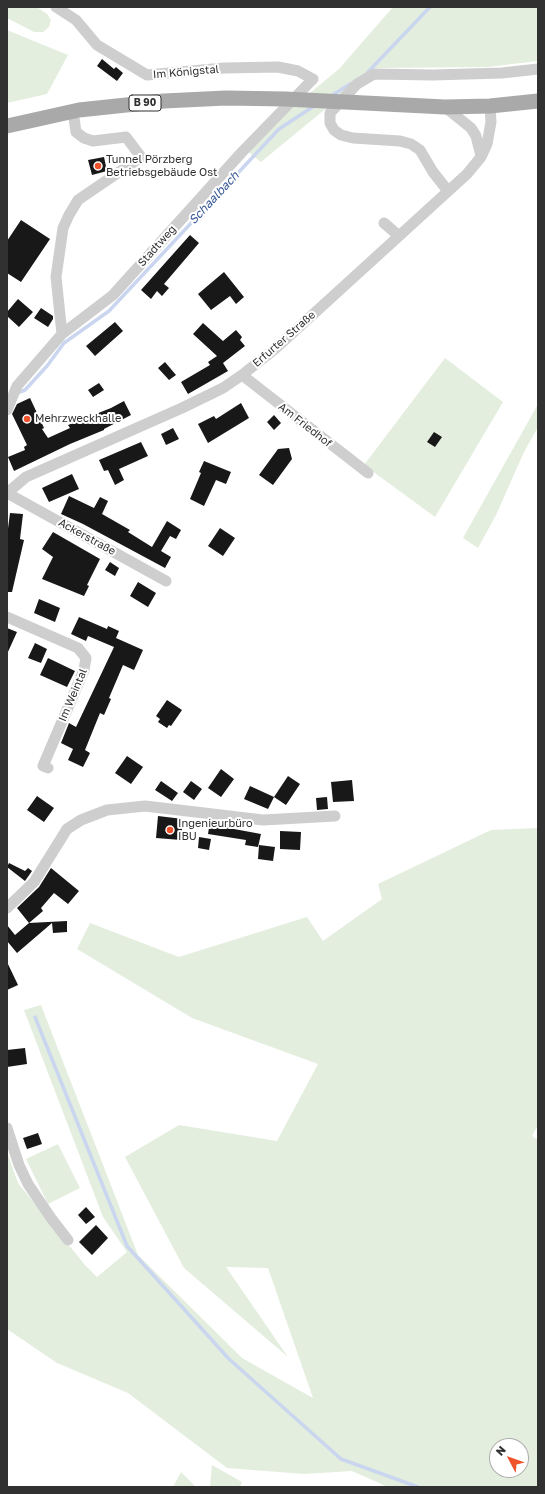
<!DOCTYPE html>
<meta charset="utf-8">
<style>
body{margin:0}
#map{position:relative;width:545px;height:1494px;overflow:hidden;background:#fff;font-family:"Golos Text",sans-serif}
canvas{display:block}
.frame{position:absolute;inset:0;border:8px solid #313131;pointer-events:none}
.north{position:absolute;left:489px;top:1438px;width:40px;height:40px;box-sizing:border-box;background:#fff;border:1px solid #adadad;border-radius:50%;rotate:311deg;font-size:11px;font-weight:700;line-height:16px;text-align:center;color:#313131}
.north::after{content:'';display:block;margin:auto;width:14px;height:18px;background:#f0532b;clip-path:polygon(50% 0,100% 100%,50% 72%,0 100%)}
</style>
<div id="map">
<canvas width="545" height="1494"></canvas>
<div class="frame"></div>
<div class="north">N</div>
</div>
<script>
const ctx = document.querySelector('canvas').getContext('2d');
ctx.lineJoin = 'round';
function fillPath(path, color) {
  ctx.fillStyle = color;
  ctx.fill(path, 'evenodd');
}
function shape(rows) {
  const path = new Path2D();
  for (const r of rows) {
    path.moveTo(r[0], r[1]);
    for (let i = 2; i < r.length; i += 2) path.lineTo(r[i], r[i + 1]);
  }
  return path;
}
function stroke(path, color, width, dash) {
  ctx.strokeStyle = color;
  ctx.lineWidth = width;
  ctx.lineCap = dash ? 'butt' : 'round';
  ctx.setLineDash(dash || []);
  ctx.stroke(path);
}
function label(font, color, halo, rows, align = 'center') {
  ctx.font = font + ' "Golos Text",sans-serif';
  ctx.lineWidth = 4;
  ctx.setLineDash([]);
  ctx.textBaseline = 'middle';
  ctx.strokeStyle = halo;
  ctx.fillStyle = color;
  for (const [text, x, y, turn = 0] of rows) {
    ctx.save();
    ctx.translate(x, y);
    ctx.rotate((+turn || 0) * Math.PI / 180);
    ctx.textAlign = isNaN(turn) ? turn : align;
    if (halo) ctx.strokeText(text, 0, 0);
    ctx.fillText(text, 0, 0);
    ctx.restore();
  }
}
fillPath(shape([
 [7,7,37,7,47,14,51,20,49,27,43,32,34,32,7,18],
 [393,7,538,7,538,61,487,67,375,68,261,162,243,148,339,69],
 [7,30,68,55,47,94,7,103],
 [445,358,503,402,435,517,364,465],
 [538,404,538,427,524,452,496,515,478,548,463,538],
 [538,828,538,1125,532,1136,538,1140,538,1487,388,1487,352,1471,304,1474,227,1468,128,1393,57,1363,7,1329,7,1152,18,1183,85,1265,97,1277,127,1252,103,1217,24,1010,41,1005,138,1255,242,1358,313,1398,268,1268,226,1267,288,1357,184,1268,125,1157,179,1125,277,1141,318,1064,192,1018,77,949,90,923,179,957,307,917,323,941,382,899,378,884,491,830],
 [497,1446,521,1446,521,1470,497,1470],
 [58,1144,80,1188,48,1204,26,1159],
 [212,1465,242,1482,240,1487,210,1487],
 [181,1472,196,1487,173,1487]
]), '#e3eede');
stroke(shape([
 [368,72,430,7],
 [331,96,350,84],
 [17,393,25,390,47,366,64,343,109,311,279,129,314,106],
 [35,1017,127,1246,229,1359,341,1459,418,1487]
]), '#cad6ef', 3.5);
fillPath(shape([
 [102,59,114,69,116,67,123,73,117,81,97,66],
 [104,157,107,171,92,175,88,160],
 [21,220,50,239,21,282,7,273,7,241],
 [190,235,199,243,164,284,169,288,162,296,157,291,151,299,141,290],
 [224,272,244,297,236,304,230,296,211,310,198,294],
 [18,299,33,312,19,327,7,316,7,312],
 [41,308,53,316,53,319,48,327,34,318],
 [115,322,123,331,95,356,86,346],
 [203,323,223,341,236,330,242,337,240,340,245,346,223,363,228,371,188,394,181,382,210,365,208,362,217,356,193,334],
 [165,362,176,375,169,380,158,368],
 [99,383,104,390,93,397,88,390],
 [30,398,44,428,42,429,48,438,70,428,68,425,111,408,124,401,131,415,104,429,104,430,70,444,14,471,8,457,25,450,24,447,27,445,12,414,17,404],
 [241,403,249,418,208,443,198,424,214,416,216,419],
 [274,415,281,423,274,430,267,422],
 [173,428,179,439,166,445,161,434],
 [434,432,442,437,435,447,427,442],
 [141,442,148,456,119,469,124,480,115,485,108,470,104,471,99,460],
 [289,448,292,459,273,485,259,475,278,449],
 [204,461,231,472,226,484,216,480,204,506,190,499,201,473,199,472],
 [72,474,79,489,49,502,42,488],
 [69,496,94,508,100,497,108,501,102,514,130,530,128,532,152,547,167,521,181,530,176,539,170,536,161,551,171,557,165,568,83,524,61,514],
 [10,513,23,514,20,539,24,540,12,592,7,592,7,536],
 [220,528,235,538,223,556,208,546],
 [53,532,100,559,87,585,89,586,84,596,42,579,53,557,42,549],
 [110,562,119,568,115,576,105,570],
 [138,582,156,593,148,607,130,596],
 [39,599,60,608,55,622,34,613],
 [79,617,107,629,108,626,119,631,116,638,143,650,134,670,123,665,109,698,111,699,104,715,100,713,85,750,90,753,83,767,68,760,73,749,61,743,69,723,76,727,114,647,88,636,86,641,71,634],
 [7,628,17,632,7,654],
 [35,643,47,649,41,663,28,658],
 [48,658,75,671,67,687,40,675],
 [167,700,182,710,171,726,169,725,167,728,158,722,160,719,156,716],
 [127,756,143,767,131,784,115,773],
 [221,769,234,779,221,797,208,788],
 [288,776,300,784,286,805,274,797],
 [352,780,354,801,333,802,331,782],
 [161,781,178,793,172,801,155,790],
 [191,781,202,789,194,800,183,792],
 [250,786,274,797,268,809,244,799],
 [37,796,54,808,44,822,27,810],
 [327,797,328,809,317,810,316,798],
 [158,816,183,819,181,840,156,838],
 [210,821,234,824,234,829,261,834,258,847,245,845,246,840,208,834],
 [280,831,301,832,300,850,280,849],
 [199,837,211,839,209,850,198,848],
 [259,845,275,847,273,861,258,859],
 [9,863,25,871,28,868,32,871,25,881,7,867],
 [51,868,79,891,68,904,54,893,41,908,43,911,29,923,17,908,39,887],
 [67,921,67,932,53,933,52,923,17,953,7,941,7,925,15,935,29,923],
 [7,962,18,985,7,990],
 [25,1048,27,1064,7,1067,7,1050],
 [38,1133,42,1144,27,1149,23,1138],
 [86,1207,95,1217,86,1224,78,1215],
 [96,1225,108,1238,92,1255,79,1242]
]), '#181818');
stroke(shape([
 [445,107,471,128,476,136,481,156],
 [448,191,433,172,420,150,411,144,400,141,353,138,341,135,334,130,330,123,330,113,357,84,374,74,433,75,502,73,538,69],
 [384,223,399,236],
 [62,334,56,277,63,228,69,215,78,200,141,157,126,137,93,141,84,138,76,132,73,111],
 [242,375,368,473],
 [7,410,17,386,62,334,113,295,242,152,313,79,298,71,278,67,224,68,147,75,97,45,76,20,56,7],
 [7,493,26,477,182,408,223,388,242,375,275,349,467,174,481,157,487,144,491,122,490,106],
 [7,493,166,581],
 [7,617,78,648,86,658,84,670,43,766,48,768],
 [7,908,34,882,67,829,81,820,107,810,145,806,263,820,335,816],
 [7,1128,19,1165,28,1184,51,1218,68,1240]
]), '#cecece', 11);
stroke(shape([
 [7,126,79,110,164,101,226,98,285,99,445,107,490,106,538,101]
]), '#a9a9a9', 15);
for (const [x, y, r, color] of [
 [98,166,4,"#f0532b"],
 [27,419,4,"#f0532b"],
 [170,830,4,"#f0532b"]
]) {
  const dot = new Path2D();
  dot.arc(x, y, r, 0, 2 * Math.PI);
  ctx.fillStyle = color;
  ctx.fill(dot);
  stroke(dot, '#fff', 1.5);
}
for (const [x, y, w] of [
 [145,103,32]
]) {
  const box = new Path2D();
  box.roundRect(x - w / 2, y - 8, w, 16, 3);
  ctx.fillStyle = '#fff';
  ctx.fill(box);
  stroke(box, '#313131', 1);
}
label('bold 10px', '#313131', null, [
 ["B 90",145,103]
]);
label('11px', '#313131', '#fff', [
 ["Im Königstal",186,72,-5],
 ["Stadtweg",157,246,-48],
 ["Erfurter Straße",284,339,-41],
 ["Am Friedhof",305,425,38],
 ["Ackerstraße",87,537,29],
 ["Im Weintal",73,695,-67]
]);
label('11px', '#313131', '#fff', [
 ["Tunnel Pörzberg",106,160],
 ["Betriebsgebäude Ost",106,173],
 ["Mehrzweckhalle",35,419],
 ["Ingenieurbüro",178,824],
 ["IBU",178,837]
], 'left');
label('italic 12px', '#395999', '#fff', [
 ["Schaalbach",214,198,-47]
]);
</script>
